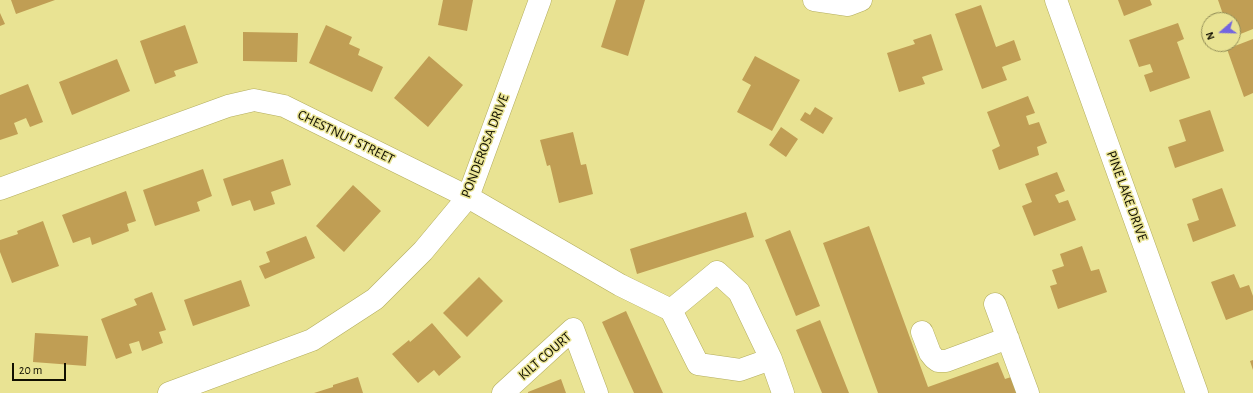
<!DOCTYPE html>
<style>
body{margin:0}
#map{position:relative;width:1253px;height:393px;overflow:hidden;background:#e9e393;font-family:"Alegreya Sans",sans-serif}
canvas{display:block}
.north{position:absolute;left:1201px;top:12px;width:40px;height:40px;box-sizing:border-box;background:#e9e393;border:1px solid #938e58;border-radius:50%;rotate:250deg;font-size:11px;font-weight:700;line-height:16px;text-align:center;color:#110f00}
.north::after{content:'';display:block;margin:auto;width:14px;height:18px;background:#7365df;clip-path:polygon(50% 0,100% 100%,50% 72%,0 100%)}
.scale{position:absolute;left:12px;top:363px;width:54px;height:18px;box-sizing:border-box;border:2px solid #110f00;border-top:0;padding-left:5px;font-size:12px;line-height:14px;white-space:nowrap;color:#110f00;-webkit-text-stroke:3px #e9e393;paint-order:stroke}
</style>
<div id="map">
<canvas width="1253" height="393"></canvas>
<div class="north">N</div>
<div class="scale">20 m</div>
</div>
<script>
const ctx = document.querySelector('canvas').getContext('2d');
ctx.lineJoin = 'round';
function fillPath(path, color) {
  ctx.fillStyle = color;
  ctx.fill(path, 'evenodd');
}
function shape(rows) {
  const path = new Path2D();
  for (const r of rows) {
    path.moveTo(r[0], r[1]);
    for (let i = 2; i < r.length; i += 2) path.lineTo(r[i], r[i + 1]);
  }
  return path;
}
function stroke(path, color, width, dash) {
  ctx.strokeStyle = color;
  ctx.lineWidth = width;
  ctx.lineCap = dash ? 'butt' : 'round';
  ctx.setLineDash(dash || []);
  ctx.stroke(path);
}
function label(font, color, halo, rows, align = 'center') {
  ctx.font = font + ' "Alegreya Sans",sans-serif';
  ctx.lineWidth = 3;
  ctx.setLineDash([]);
  ctx.textBaseline = 'middle';
  ctx.strokeStyle = halo;
  ctx.fillStyle = color;
  for (const [text, x, y, turn = 0] of rows) {
    ctx.save();
    ctx.translate(x, y);
    ctx.rotate((+turn || 0) * Math.PI / 180);
    ctx.textAlign = isNaN(turn) ? turn : align;
    if (halo) ctx.strokeText(text, 0, 0);
    ctx.fillText(text, 0, 0);
    ctx.restore();
  }
}
fillPath(shape([
 [11,0,55,0,16,14],
 [443,0,473,0,467,31,438,25],
 [616,0,645,0,628,56,601,47],
 [1118,0,1150,0,1152,5,1124,16],
 [1218,0,1253,0,1253,29,1233,37,1233,20,1225,20],
 [981,5,996,47,1014,40,1021,60,1002,67,1007,80,982,89,955,14],
 [0,13,5,24,0,26],
 [1178,23,1184,39,1177,42,1190,78,1150,92,1144,75,1153,72,1150,64,1139,67,1129,40],
 [185,25,198,63,174,71,176,76,155,84,140,41],
 [326,25,352,37,349,44,360,49,358,55,383,67,372,92,309,63],
 [243,32,298,33,297,62,243,61],
 [931,34,943,70,922,77,925,84,899,92,887,53,915,44,913,40],
 [1253,39,1253,93,1244,97,1227,49],
 [429,56,463,85,428,127,394,98],
 [755,56,800,80,772,131,737,112,751,85,742,80],
 [117,59,130,91,72,115,59,82],
 [28,84,43,122,30,127,26,118,14,123,18,134,0,140,0,95],
 [1028,96,1035,113,1026,116,1029,125,1039,122,1047,143,1037,147,1039,155,999,170,992,150,1000,146,987,112],
 [815,107,833,118,823,134,800,120,805,112,810,115],
 [1210,110,1224,151,1175,168,1168,147,1186,141,1179,120],
 [781,127,798,139,786,157,769,145],
 [573,132,581,165,586,164,593,194,559,203,550,165,547,166,540,140],
 [283,159,291,185,271,192,275,204,254,211,250,200,232,206,223,179],
 [203,169,212,196,197,202,200,211,155,226,143,190],
 [1057,172,1065,191,1055,195,1059,203,1068,200,1076,220,1034,236,1022,206,1032,202,1025,184],
 [353,185,381,211,344,252,316,226],
 [1222,188,1236,226,1193,242,1187,224,1199,220,1192,199],
 [126,191,136,221,127,224,129,231,92,245,90,237,73,243,62,215],
 [746,212,754,237,637,274,630,249],
 [43,221,59,266,12,283,0,252,0,240,18,234,17,231],
 [869,226,928,387,998,362,1005,379,1011,377,1017,393,878,393,823,243],
 [790,230,820,306,796,316,765,240],
 [306,236,315,258,265,279,259,266,270,262,266,252],
 [1082,246,1091,271,1099,269,1107,292,1058,309,1050,286,1057,284,1052,270,1064,266,1060,254],
 [1234,274,1240,288,1249,285,1253,296,1253,310,1226,320,1211,282],
 [479,277,503,301,467,337,443,313],
 [241,280,250,306,193,326,184,300],
 [152,292,166,330,159,332,163,343,142,351,139,341,129,344,132,353,116,359,101,319,137,305,134,299],
 [626,311,663,393,634,393,602,322],
 [820,320,849,393,822,393,796,330],
 [432,323,461,357,439,376,434,370,418,383,392,354,409,340,410,342],
 [35,333,88,336,86,366,33,362],
 [1253,360,1253,370,1250,361],
 [358,377,363,393,314,393,333,387,333,385],
 [561,379,566,393,528,393,528,392]
]), '#c09e54');
const minor = shape([
 [814,0,848,5,861,0],
 [1056,0,1197,393],
 [0,189,228,106,254,100,284,106,468,197,620,285,671,310],
 [717,272,739,292,771,359,740,370,698,364,671,310,717,272],
 [995,304,1028,393],
 [922,332,930,353,934,358,938,361,946,361,1008,338],
 [771,359,783,393],
 [169,393,312,340,375,299,423,251,468,197,540,0],
 [503,393,573,329,597,393]
]);
stroke(minor, '#b3ad5e', 23);
stroke(minor, '#fff', 22);
label('14px', '#110f00', '#e9e393', [
 ["CHESTNUT STREET",346,137,26],
 ["PONDEROSA DRIVE",485,146,-69],
 ["PINE LAKE DRIVE",1127,196,70],
 ["KILT COURT",545,356,-41]
]);
</script>
